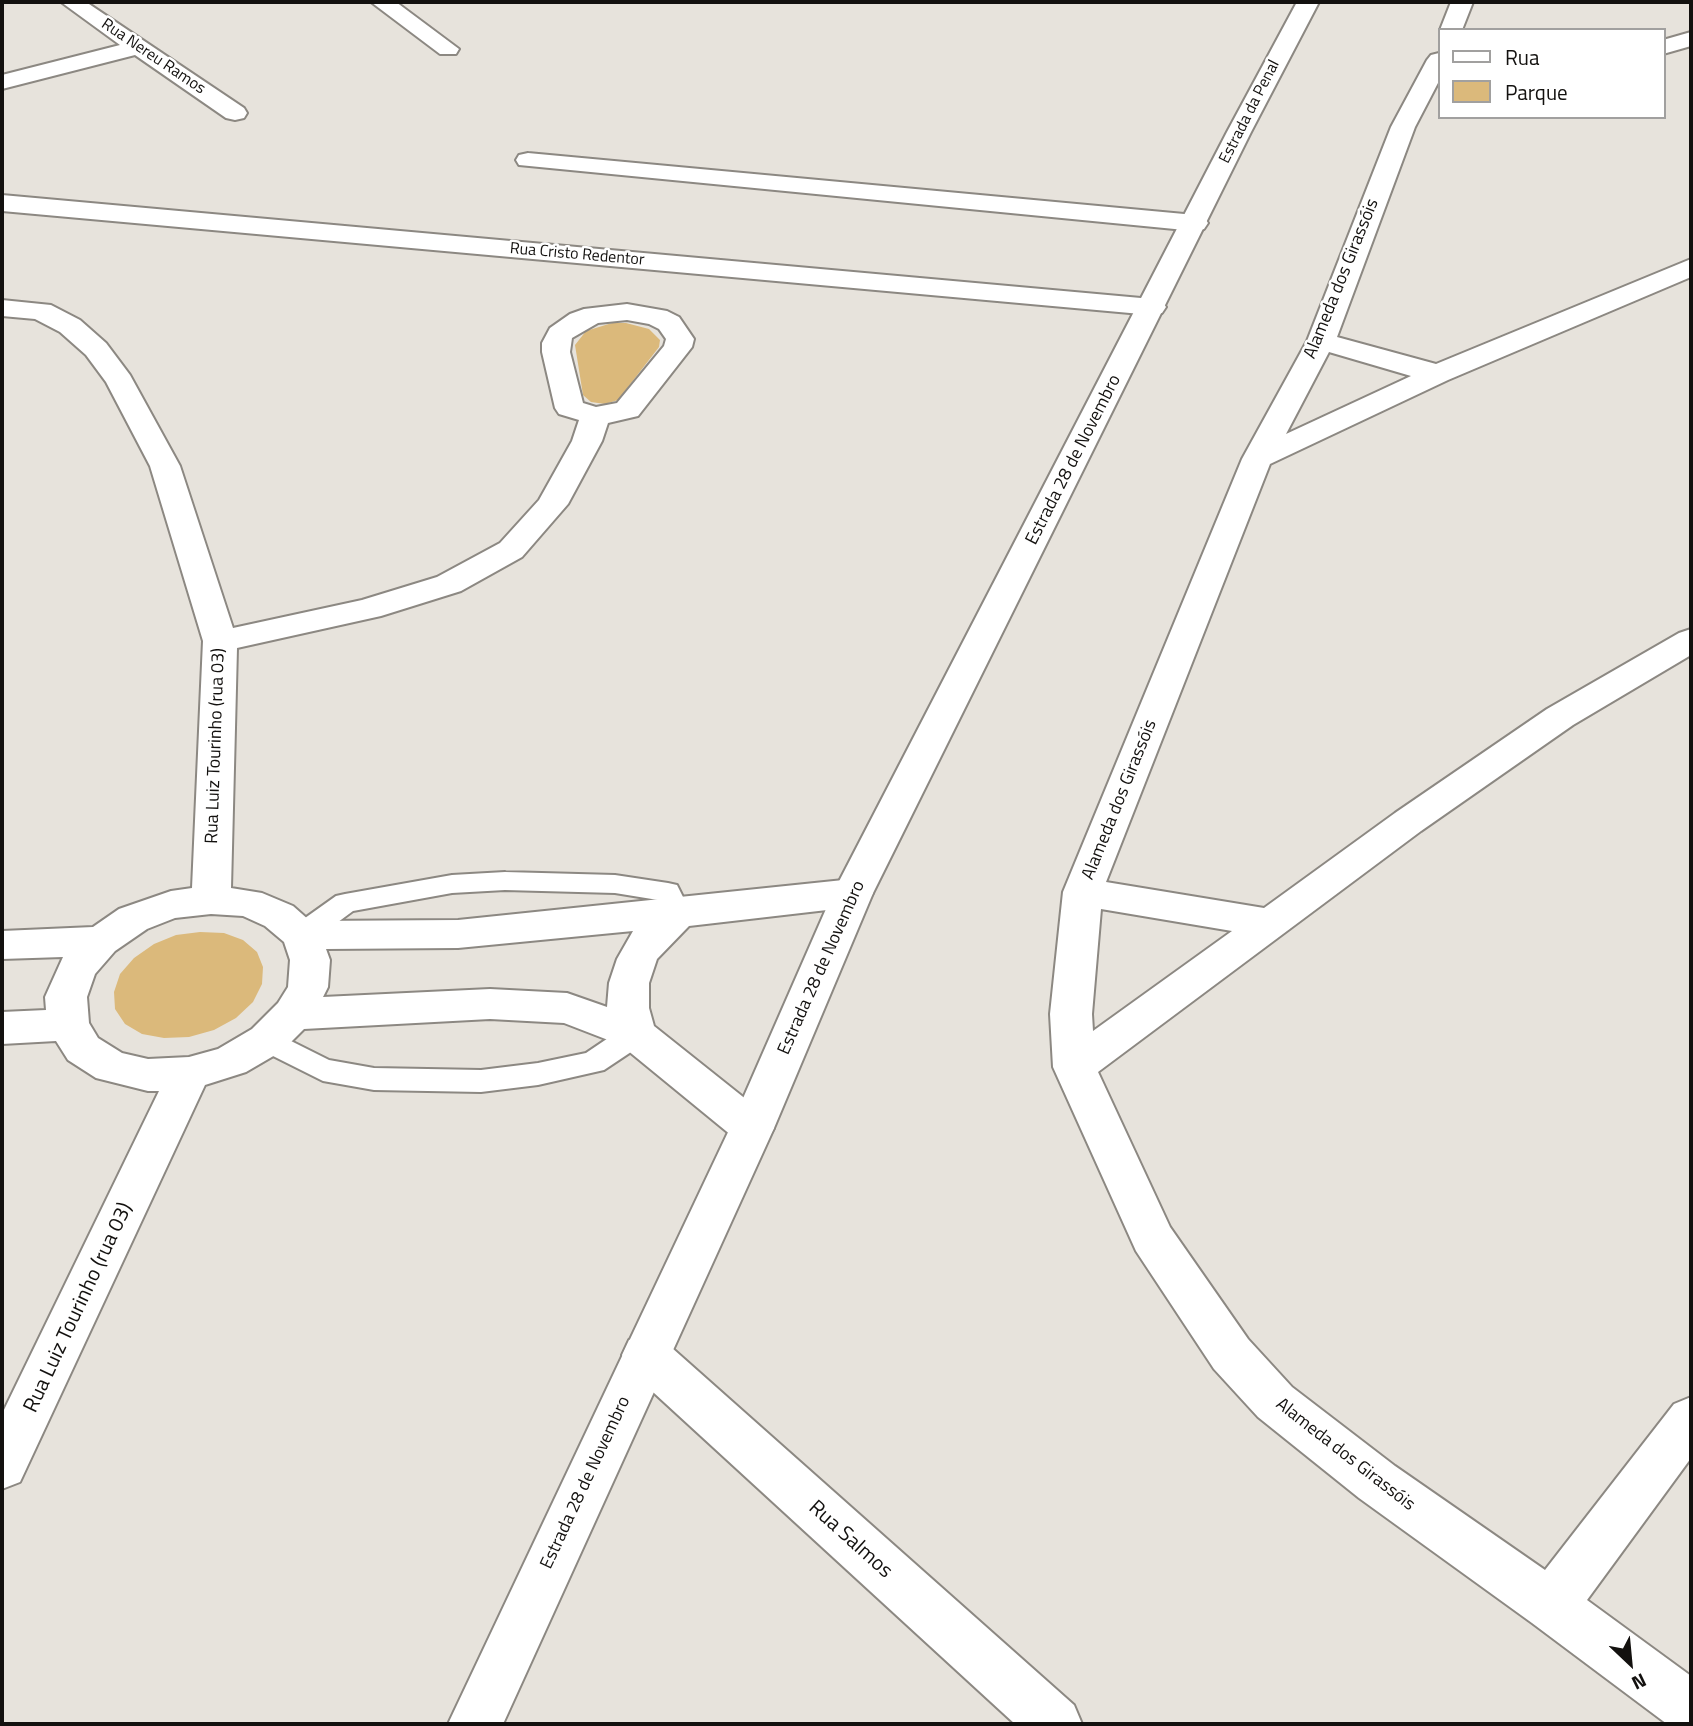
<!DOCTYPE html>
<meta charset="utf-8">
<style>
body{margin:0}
#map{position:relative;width:1693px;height:1726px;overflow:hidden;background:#e7e3dc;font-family:"Titillium Web",sans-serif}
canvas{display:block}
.frame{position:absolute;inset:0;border:4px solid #13110f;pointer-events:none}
.legend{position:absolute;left:1438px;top:28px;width:228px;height:91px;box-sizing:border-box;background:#fff;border:2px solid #a1a09f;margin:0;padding:9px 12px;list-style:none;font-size:21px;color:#13110f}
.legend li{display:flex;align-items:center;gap:14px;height:35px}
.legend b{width:35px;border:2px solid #a1a09f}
.north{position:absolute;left:1595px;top:1628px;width:70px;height:70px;-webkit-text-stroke:5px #fff;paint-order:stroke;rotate:154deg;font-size:19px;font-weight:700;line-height:28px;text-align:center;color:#13110f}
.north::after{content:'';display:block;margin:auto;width:24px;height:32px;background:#13110f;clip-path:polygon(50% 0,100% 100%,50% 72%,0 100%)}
</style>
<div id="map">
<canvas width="1693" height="1726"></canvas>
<div class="frame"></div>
<ul class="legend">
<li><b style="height:9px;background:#fff"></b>Rua</li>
<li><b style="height:19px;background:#dbb97b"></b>Parque</li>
</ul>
<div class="north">N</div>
</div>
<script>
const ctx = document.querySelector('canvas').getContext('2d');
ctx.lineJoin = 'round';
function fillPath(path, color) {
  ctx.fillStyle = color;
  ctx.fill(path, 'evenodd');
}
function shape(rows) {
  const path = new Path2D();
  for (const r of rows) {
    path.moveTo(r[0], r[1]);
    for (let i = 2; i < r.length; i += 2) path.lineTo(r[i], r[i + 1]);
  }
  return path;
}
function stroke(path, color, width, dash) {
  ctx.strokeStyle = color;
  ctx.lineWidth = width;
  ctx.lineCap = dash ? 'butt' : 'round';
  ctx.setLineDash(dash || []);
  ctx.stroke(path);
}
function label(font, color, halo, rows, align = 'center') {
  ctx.font = font + ' "Titillium Web",sans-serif';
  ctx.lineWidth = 5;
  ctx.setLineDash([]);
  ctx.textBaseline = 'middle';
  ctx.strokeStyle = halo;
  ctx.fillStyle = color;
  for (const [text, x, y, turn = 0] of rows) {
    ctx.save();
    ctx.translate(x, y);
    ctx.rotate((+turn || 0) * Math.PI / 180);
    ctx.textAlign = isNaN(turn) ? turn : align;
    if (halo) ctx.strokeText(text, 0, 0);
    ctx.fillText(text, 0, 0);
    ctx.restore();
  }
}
fillPath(shape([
 [612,323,626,323,649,329,660,340,659,347,618,400,605,404,591,402,583,395,575,345,586,331],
 [200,932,224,933,243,940,257,952,263,967,262,984,253,1002,236,1018,214,1030,189,1037,164,1038,142,1034,125,1024,115,1009,114,992,120,974,134,958,154,944,176,935]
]), '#dbb97b');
const service = shape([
 [505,872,615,875,668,883,677,885,691,913,688,920,678,923,668,920,658,900,615,893,505,890,452,893,353,911,311,942,301,945,291,942,287,935,291,928,336,896,345,894,452,875,505,872],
 [636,1023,646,1026,650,1034,646,1042,604,1070,538,1085,481,1092,374,1090,323,1081,257,1048,253,1040,257,1032,267,1029,329,1060,374,1068,481,1070,538,1063,586,1053,626,1026,636,1023]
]);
const minor = shape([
 [61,2,86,2,244,108,247,113,244,118,235,120,226,118,135,55,2,89,2,75,120,45,61,2],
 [371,2,396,2,459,49,456,54,440,54,371,2],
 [1451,2,1473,2,1462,30,1440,30,1451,2],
 [1691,32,1691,46,1663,54,1663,40,1691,32],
 [1439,53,1439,81,1415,127,1337,337,1436,364,1691,259,1691,277,1448,380,1270,464,1106,882,1264,908,1395,813,1547,709,1679,633,1691,629,1691,655,1573,725,1421,831,1098,1072,1170,1227,1248,1339,1292,1387,1395,1466,1545,1570,1674,1404,1691,1397,1691,1458,1587,1600,1691,1676,1691,1724,1667,1724,1532,1623,1359,1498,1258,1417,1214,1369,1136,1251,1053,1067,1050,1014,1063,892,1242,459,1307,341,1391,127,1427,60,1431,55,1439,53],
 [1329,352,1411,376,1286,434,1329,352],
 [1101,909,1232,931,1093,1031,1092,1014,1101,909],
 [528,153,1195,215,1204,217,1208,223,1204,229,1195,231,519,165,516,160,519,155,528,153],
 [2,195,1152,299,1162,301,1166,307,1162,313,1152,315,2,211,2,195],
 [2,300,51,305,80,320,106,343,130,375,180,466,233,628,362,600,437,577,500,543,539,500,572,441,579,420,559,414,555,408,542,352,542,343,550,328,570,314,584,309,627,304,667,311,679,317,694,339,692,347,638,416,608,423,602,441,568,504,522,557,461,591,381,616,237,648,231,888,262,893,293,906,310,921,458,920,853,879,867,883,873,893,867,903,853,907,689,926,657,959,649,983,649,1008,654,1026,767,1116,774,1128,767,1140,752,1145,737,1140,621,1045,564,1023,490,1019,304,1029,282,1051,246,1072,205,1085,20,1482,2,1489,2,1414,159,1091,148,1091,96,1078,68,1060,56,1041,2,1044,2,1012,46,1010,45,997,63,957,2,959,2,931,93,927,119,909,171,891,192,888,203,641,150,466,106,382,86,355,60,332,35,319,2,316,2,300],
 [627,320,649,324,659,329,666,339,664,346,617,403,596,407,583,403,570,352,572,338,598,323,627,320],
 [211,914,243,916,265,926,284,942,290,960,288,987,278,1003,252,1029,218,1049,189,1057,148,1059,122,1053,98,1038,89,1023,87,997,95,974,115,951,147,929,175,918,211,914],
 [633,931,617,959,609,983,607,1007,567,993,490,989,323,997,328,987,330,960,326,949,458,948,633,931],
 [646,1334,663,1340,1074,1705,1082,1724,1015,1724,629,1370,622,1355,629,1340,646,1334]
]);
const tertiary = shape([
 [1297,2,1319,2,1251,132,873,893,774,1128,503,1724,448,1724,730,1128,833,893,1227,132,1297,2]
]);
stroke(service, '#8c8882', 4);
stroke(minor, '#8c8882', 4);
stroke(tertiary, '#8c8882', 4);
fillPath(service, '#fff');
fillPath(minor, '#fff');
fillPath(tertiary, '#fff');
label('16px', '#13110f', '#fff', [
 ["Rua Nereu Ramos",153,57,34],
 ["Estrada da Penal",1250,112,-63],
 ["Rua Cristo Redentor",577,255,5]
]);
label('18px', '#13110f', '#fff', [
 ["Alameda dos Girassóis",1342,279,-68],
 ["Estrada 28 de Novembro",1074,460,-63],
 ["Rua Luiz Tourinho (rua 03)",216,746,-88],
 ["Alameda dos Girassóis",1120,800,-68],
 ["Estrada 28 de Novembro",822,968,-66],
 ["Alameda dos Girassóis",1345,1455,38],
 ["Estrada 28 de Novembro",586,1483,-65]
]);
label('21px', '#13110f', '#fff', [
 ["Rua Luiz Tourinho (rua 03)",79,1308,-65],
 ["Rua Salmos",850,1540,42]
]);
</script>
